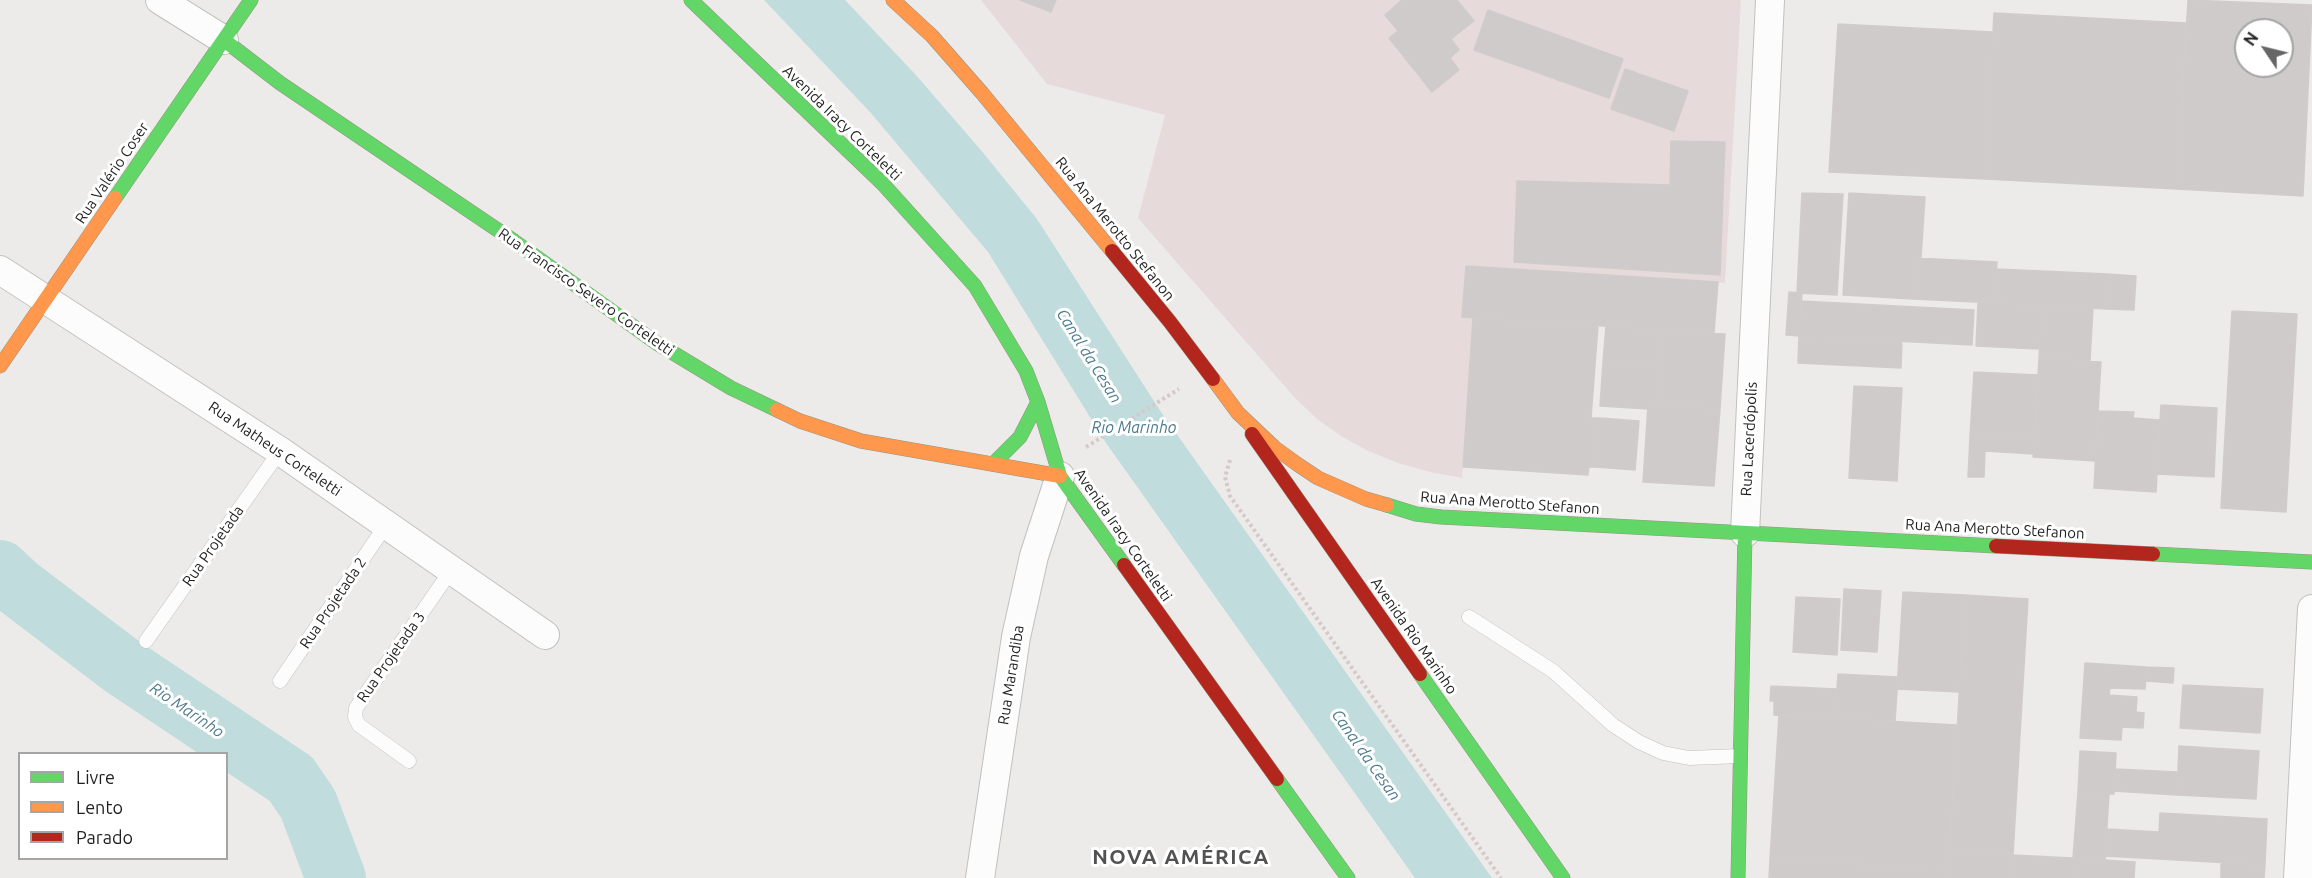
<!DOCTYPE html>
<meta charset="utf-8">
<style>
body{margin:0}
#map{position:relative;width:2312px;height:878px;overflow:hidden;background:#edebe9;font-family:Ubuntu,sans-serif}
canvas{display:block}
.legend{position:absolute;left:18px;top:752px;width:210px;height:108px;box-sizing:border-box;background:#fff;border:2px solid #a5a5a5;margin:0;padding:8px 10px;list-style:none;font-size:18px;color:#1f1f1f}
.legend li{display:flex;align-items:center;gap:12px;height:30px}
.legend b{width:30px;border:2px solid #a5a5a5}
.north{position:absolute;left:2234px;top:18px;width:60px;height:60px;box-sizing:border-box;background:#fff;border:2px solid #a5a5a5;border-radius:50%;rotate:305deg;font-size:16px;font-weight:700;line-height:24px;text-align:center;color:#1f1f1f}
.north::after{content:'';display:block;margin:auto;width:21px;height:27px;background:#676666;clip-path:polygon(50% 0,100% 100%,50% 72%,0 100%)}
</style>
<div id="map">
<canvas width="2312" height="878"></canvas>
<ul class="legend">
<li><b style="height:8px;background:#63d668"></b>Livre</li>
<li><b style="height:8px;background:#ff974d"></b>Lento</li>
<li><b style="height:8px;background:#b3261e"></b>Parado</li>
</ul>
<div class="north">N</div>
</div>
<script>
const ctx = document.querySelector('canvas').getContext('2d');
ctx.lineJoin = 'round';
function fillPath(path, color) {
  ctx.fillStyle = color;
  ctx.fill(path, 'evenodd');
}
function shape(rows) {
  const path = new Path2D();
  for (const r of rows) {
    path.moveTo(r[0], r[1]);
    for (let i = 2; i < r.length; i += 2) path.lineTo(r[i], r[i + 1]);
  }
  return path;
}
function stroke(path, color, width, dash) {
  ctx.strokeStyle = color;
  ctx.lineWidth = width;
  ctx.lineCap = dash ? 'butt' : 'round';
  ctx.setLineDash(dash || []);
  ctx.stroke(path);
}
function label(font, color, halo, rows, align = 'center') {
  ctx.font = font + ' Ubuntu,sans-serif';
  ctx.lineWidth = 6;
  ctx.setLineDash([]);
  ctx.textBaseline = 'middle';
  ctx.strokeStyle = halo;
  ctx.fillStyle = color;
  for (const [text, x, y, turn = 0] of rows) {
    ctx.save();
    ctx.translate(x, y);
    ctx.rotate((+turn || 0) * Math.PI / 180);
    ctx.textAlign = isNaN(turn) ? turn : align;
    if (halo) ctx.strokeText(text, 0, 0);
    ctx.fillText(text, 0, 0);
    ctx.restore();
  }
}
fillPath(shape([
 [981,0,1741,0,1725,283,1466,266,1462,317,1473,318,1462,478,1430,472,1398,463,1368,451,1341,436,1317,419,1295,398,1138,218,1165,115,1047,84]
]), '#e6dbda');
fillPath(shape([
 [764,0,845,0,915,74,980,149,1037,219,1161,412,1492,878,1415,878,1106,443,988,252,870,112]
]), '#c0dcdc');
stroke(shape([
 [0,570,18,587,122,666,291,779,308,804,336,878]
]), '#c0dcdc', 60);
const building = shape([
 [1020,0,1056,0,1051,12,1020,0],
 [1402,0,1457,0,1474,21,1451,39,1459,50,1450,58,1459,70,1432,92,1389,38,1398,31,1385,15,1402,0],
 [2188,0,2312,5,2303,196,2177,189,2188,0],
 [2246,30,2282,30,2282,66,2246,66,2246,30],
 [1488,10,1623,59,1609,98,1474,50,1488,10],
 [1994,13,2186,23,2177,189,1985,179,1994,13],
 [1838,24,1993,32,1985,179,1829,172,1838,24],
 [1625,69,1688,91,1674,131,1611,109,1625,69],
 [1671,141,1725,142,1720,275,1514,262,1517,181,1670,185,1671,141],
 [1802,193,1843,194,1837,295,1797,293,1802,193],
 [1849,193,1925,197,1921,258,1915,258,1913,299,1843,295,1849,193],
 [1915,258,1997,262,1995,303,1913,299,1915,258],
 [1466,266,1718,282,1714,333,1462,317,1466,266],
 [1997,269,2108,274,2106,309,1995,303,1997,269],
 [2108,274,2136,276,2134,310,2106,309,2108,274],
 [1789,292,1802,293,1799,336,1786,335,1789,292],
 [1801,301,1974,310,1972,345,1799,336,1801,301],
 [1978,302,2042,306,2039,349,1976,346,1978,302],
 [2042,306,2093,308,2090,361,2039,358,2042,306],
 [2232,311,2297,314,2286,512,2221,508,2232,311],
 [1473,318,1598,326,1591,418,1600,418,1596,467,1589,467,1588,475,1463,467,1473,318],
 [1606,326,1659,330,1657,365,1603,362,1606,326],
 [1659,330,1725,334,1720,409,1658,405,1660,365,1657,365,1659,330],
 [1799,336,1902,341,1901,368,1798,363,1799,336],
 [2039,358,2101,362,2095,461,2033,457,2039,358],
 [1603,362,1660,365,1658,405,1648,405,1648,409,1600,406,1603,362],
 [1974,372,2038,375,2035,439,1970,436,1974,372],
 [1854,386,1902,388,1897,481,1849,478,1854,386],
 [1648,405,1720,409,1714,486,1643,482,1648,405],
 [2161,405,2217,408,2214,477,2157,474,2161,405],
 [2098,411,2134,412,2133,418,2160,420,2156,492,2094,488,2098,411],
 [1600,418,1639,421,1635,470,1596,467,1600,418],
 [1970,436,2035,439,2034,454,1985,451,1984,477,1968,477,1970,436],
 [1844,589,1881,591,1877,652,1841,650,1844,589],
 [1903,592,1965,595,1959,692,1897,689,1903,592],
 [1965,595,2028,599,2013,855,1950,851,1965,595],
 [1796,597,1840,599,1837,655,1793,652,1796,597],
 [2085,663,2147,667,2145,689,2110,688,2109,695,2137,697,2136,712,2144,713,2143,728,2122,727,2121,740,2080,738,2085,663],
 [2147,667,2174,668,2173,683,2146,681,2147,667],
 [1838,674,1898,677,1895,721,1835,718,1838,674],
 [2183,685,2263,689,2260,733,2180,728,2183,685],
 [1771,686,1837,689,1835,718,1774,715,1774,701,1770,701,1771,686],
 [1779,715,1957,725,1948,869,1770,859,1779,715],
 [2179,746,2259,751,2256,799,2177,795,2179,746],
 [2080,751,2116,753,2114,794,2078,792,2080,751],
 [2116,769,2178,772,2177,795,2114,791,2116,769],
 [2078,792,2109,794,2105,860,2073,858,2078,792],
 [2160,813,2267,819,2265,865,2105,856,2107,829,2159,832,2160,813],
 [1950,851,2013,855,2011,878,1948,878,1950,851],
 [2013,855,2073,858,2072,878,2011,878,2013,855],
 [2073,858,2135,862,2134,878,2072,878,2073,858],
 [1770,859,1948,869,1948,878,1769,878,1770,859],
 [2221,862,2265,865,2264,878,2221,878,2221,862]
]);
fillPath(building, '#cecbca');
stroke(building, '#d0ccca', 1.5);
const lane = shape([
 [1469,617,1553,671,1613,725,1639,742,1663,753,1689,758,1740,756],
 [146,641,280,451],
 [280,681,386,525],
 [409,761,359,725,355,717,356,708,452,569]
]);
const street = shape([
 [160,0,224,40],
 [0,270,280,451,545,635],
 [1745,533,1770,0],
 [980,878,1016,637,1034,556,1060,476],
 [2298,878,2312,609]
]);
const fast = shape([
 [691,0,882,183,975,286,1026,371,1038,402,1060,476,1124,565],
 [224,40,280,83,514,241,655,342,731,388,777,410],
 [115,198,251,0],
 [993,464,1020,437,1038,402],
 [1387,505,1416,514,1441,517,1996,546],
 [2153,554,2312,562],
 [1420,674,1563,878],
 [1277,779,1348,878],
 [1738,878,1745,533]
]);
const slow = shape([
 [893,0,932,36,982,93,1112,251],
 [0,366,115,198],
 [1213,379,1238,413,1275,448,1297,464,1318,478,1366,499,1387,505],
 [777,410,800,421,861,441,1060,476]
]);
const jam = shape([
 [1112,251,1170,322,1213,379],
 [1252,434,1420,674],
 [1996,546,2153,554],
 [1124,565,1277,779]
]);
stroke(lane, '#c0c0bf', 15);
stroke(street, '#c0c0bf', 30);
stroke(fast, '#959383', 15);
stroke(slow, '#959383', 15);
stroke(jam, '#959383', 15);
stroke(shape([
 [1086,447,1179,389],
 [1230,460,1225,477,1230,496,1501,878]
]), '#d5c9c9', 4, [3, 3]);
stroke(lane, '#fcfcfc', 14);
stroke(street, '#fcfcfc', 28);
stroke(fast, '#63d668', 14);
stroke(slow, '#ff974d', 14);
stroke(jam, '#b3261e', 14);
label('15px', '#1f1f1f', '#fff', [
 ["Avenida Iracy Corteletti",842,123,44],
 ["Rua Valério Coser",112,173,-56],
 ["Rua Ana Merotto Stefanon",1115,229,51],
 ["Rua Francisco Severo Corteletti",586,292,35],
 ["Rua Lacerdópolis",1749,439,-87],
 ["Rua Matheus Corteletti",275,449,34],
 ["Rua Ana Merotto Stefanon",1510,503,4],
 ["Rua Ana Merotto Stefanon",1995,529,3],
 ["Avenida Iracy Corteletti",1123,535,55],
 ["Rua Projetada",213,546,-55],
 ["Rua Projetada 2",333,603,-56],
 ["Avenida Rio Marinho",1414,636,55],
 ["Rua Projetada 3",391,657,-55],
 ["Rua Marandiba",1011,675,-81]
]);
label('italic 16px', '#4c7a8e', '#fff', [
 ["Canal da Cesan",1089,356,58],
 ["Rio Marinho",1134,428],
 ["Rio Marinho",187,710,34],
 ["Canal da Cesan",1366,755,55]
]);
ctx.letterSpacing = '1.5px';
label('bold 21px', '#525252', '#fff', [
 ["NOVA AMÉRICA",1181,857]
]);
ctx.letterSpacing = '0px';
</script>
